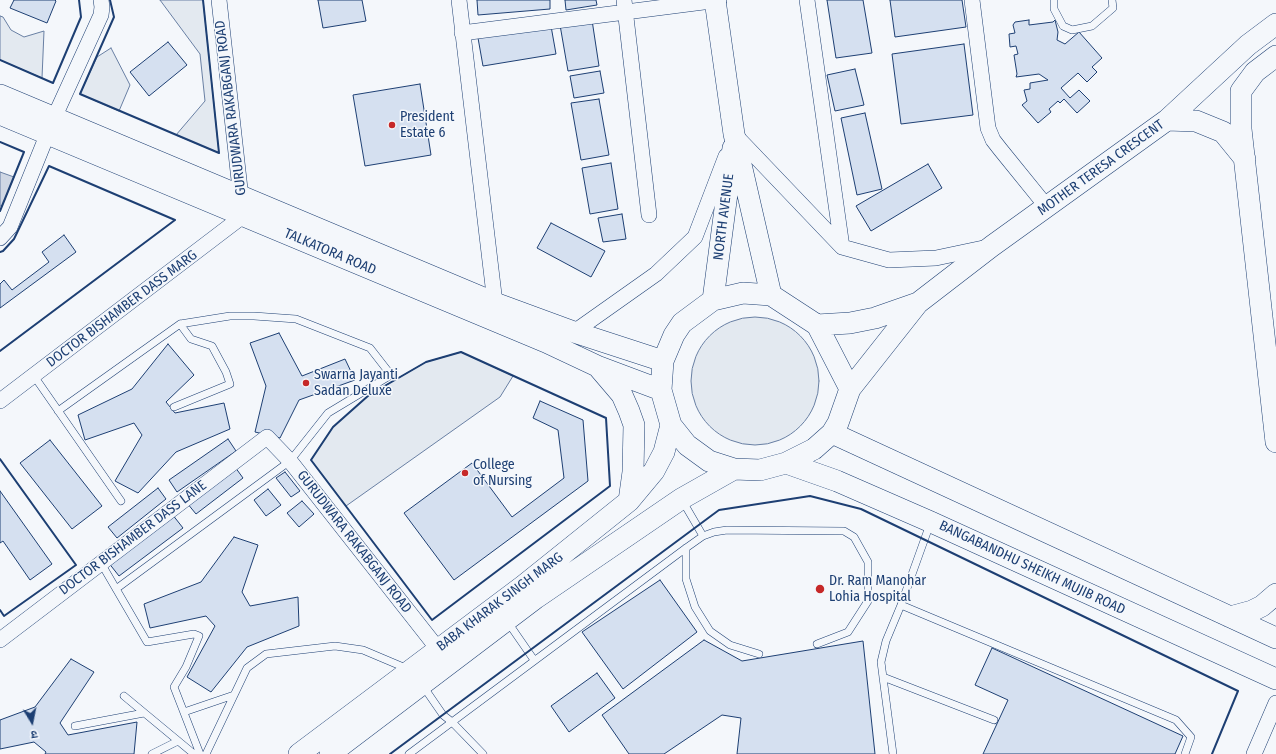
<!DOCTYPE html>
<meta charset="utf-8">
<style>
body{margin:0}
#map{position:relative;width:1276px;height:754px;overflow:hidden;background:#f4f7fb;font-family:"Fira Sans Condensed","Noto Sans Devanagari",sans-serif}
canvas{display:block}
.north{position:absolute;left:12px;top:702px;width:40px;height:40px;-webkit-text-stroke:3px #f4f7fb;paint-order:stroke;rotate:170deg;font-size:11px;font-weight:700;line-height:16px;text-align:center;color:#1d3f73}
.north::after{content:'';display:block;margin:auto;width:14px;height:18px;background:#1d3f73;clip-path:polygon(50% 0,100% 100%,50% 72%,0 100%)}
</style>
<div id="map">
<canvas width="1276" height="754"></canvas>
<div class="north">उ</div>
</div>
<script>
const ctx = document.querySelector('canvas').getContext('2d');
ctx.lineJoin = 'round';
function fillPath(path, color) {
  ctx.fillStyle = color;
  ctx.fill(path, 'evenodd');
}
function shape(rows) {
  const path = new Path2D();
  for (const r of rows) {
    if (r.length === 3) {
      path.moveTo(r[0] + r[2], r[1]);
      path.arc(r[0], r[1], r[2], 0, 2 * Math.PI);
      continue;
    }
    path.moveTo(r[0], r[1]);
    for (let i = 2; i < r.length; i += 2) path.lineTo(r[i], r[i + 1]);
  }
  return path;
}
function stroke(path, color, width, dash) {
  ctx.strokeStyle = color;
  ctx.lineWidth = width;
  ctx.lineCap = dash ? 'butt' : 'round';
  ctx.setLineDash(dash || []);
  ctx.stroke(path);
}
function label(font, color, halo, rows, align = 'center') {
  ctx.font = font + ' "Fira Sans Condensed",sans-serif';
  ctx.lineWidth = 3;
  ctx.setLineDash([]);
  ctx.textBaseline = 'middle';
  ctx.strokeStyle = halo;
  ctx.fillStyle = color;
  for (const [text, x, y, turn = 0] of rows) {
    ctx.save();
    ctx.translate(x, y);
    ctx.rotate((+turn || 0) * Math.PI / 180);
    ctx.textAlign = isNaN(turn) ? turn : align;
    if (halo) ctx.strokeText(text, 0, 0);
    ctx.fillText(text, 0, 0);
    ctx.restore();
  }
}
const green = shape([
 [160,0,203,0,219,153,176,135,205,101,200,54,160,0],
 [0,16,3,17,11,30,24,37,44,31,42,78,0,60,0,16],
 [111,48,130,85,119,111,80,94,97,57,111,48],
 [755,381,64],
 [461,352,513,376,500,397,346,506,311,460,333,427,369,395,426,362,461,352]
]);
fillPath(green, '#e3e9f0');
stroke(green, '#687fa3', 1);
const water = shape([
 [0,172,14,177,2,206,0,206,0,172]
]);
fillPath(water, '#cfd7e4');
stroke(water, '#687fa3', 1);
const building = shape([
 [14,0,55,0,56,1,47,23,10,8,14,0],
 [318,0,362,0,366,21,323,28,318,0],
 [477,0,550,0,550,9,478,15,477,0],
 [565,0,596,0,597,5,566,10,565,0],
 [827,0,863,0,872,53,836,58,827,0],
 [890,0,962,0,966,27,895,37,890,0],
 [592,20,599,66,568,71,560,25,592,20],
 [1029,20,1029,25,1053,22,1055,20,1058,32,1057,40,1065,44,1079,32,1102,58,1092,67,1097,72,1087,82,1078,73,1061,88,1070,98,1079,90,1090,101,1077,113,1064,99,1060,103,1058,101,1049,109,1051,112,1038,123,1022,105,1027,101,1024,90,1030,89,1030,83,1048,80,1039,74,1016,77,1017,74,1014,55,1018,54,1016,46,1010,47,1009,34,1015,33,1013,25,1015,22,1029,20],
 [551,26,556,54,483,66,478,38,551,26],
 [168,42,187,65,149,96,130,72,168,42],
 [964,44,973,115,901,124,892,54,964,44],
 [855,69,864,105,835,111,827,75,855,69],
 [600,71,604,93,574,98,570,76,600,71],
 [420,84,431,155,365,166,353,95,420,84],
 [599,99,609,155,581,160,571,103,599,99],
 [865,113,882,189,857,195,841,118,865,113],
 [611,163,618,209,590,214,582,168,611,163],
 [928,164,942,188,871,231,856,206,928,164],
 [622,214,626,239,603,242,598,218,622,214],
 [551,223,605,251,591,277,537,248,551,223],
 [64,235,76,252,0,308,0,284,4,280,12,290,49,262,42,252,64,235],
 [279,333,302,376,345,359,355,380,299,400,280,438,255,432,266,386,250,343,279,333],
 [168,344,194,375,166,402,175,413,224,403,230,429,176,452,138,493,115,481,142,435,134,423,85,440,78,415,132,389,168,344],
 [540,401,583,420,588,481,454,580,404,513,472,463,512,517,564,478,558,430,533,418,540,401],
 [228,439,236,451,177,492,169,480,228,439],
 [50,440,102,506,72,529,20,463,50,440],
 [235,467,243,478,196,514,187,503,235,467],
 [285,472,300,491,291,497,276,478,285,472],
 [158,488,166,499,117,538,108,527,158,488],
 [268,489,281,505,266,516,254,500,268,489],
 [0,491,52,564,30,580,3,541,0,543,0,491],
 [302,501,314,514,299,527,287,513,302,501],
 [172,514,183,528,119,576,108,562,172,514],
 [234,537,258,545,242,592,250,606,298,597,299,626,247,647,211,692,187,677,215,626,206,616,150,628,144,604,201,582,234,537],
 [660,580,697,632,623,689,582,632,660,580],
 [704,640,742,661,863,641,875,754,737,754,741,718,722,715,664,754,629,754,602,715,704,640],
 [992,648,1183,736,1175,754,983,754,1008,700,975,685,992,648],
 [71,659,94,672,60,723,68,735,137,722,134,754,45,754,46,752,34,742,0,749,0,720,35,707,71,659],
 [597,673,615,698,569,732,551,706,597,673]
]);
fillPath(building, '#d5e0f0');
stroke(building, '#1d3f73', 1);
const lane = shape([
 [1054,0,1054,9,1063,26,1072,30,1092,26,1113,8,1112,0],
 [34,376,121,501],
 [174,407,230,384,226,372,212,346,191,339,180,324],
 [58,411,180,324,230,316,254,316,296,319,370,348,391,375,328,413,290,461,116,589],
 [682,500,703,536],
 [686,548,686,579,695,607,710,631,730,645,759,654],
 [101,563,147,642,194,634,199,636,186,667,174,687,200,754],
 [901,605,1176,720,1191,737,1185,754],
 [507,621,534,660],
 [883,677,994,720],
 [423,686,443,715,452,722,483,754],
 [124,696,194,754],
 [184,712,234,695],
 [75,726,144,713],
 [152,754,178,741],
 [206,754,247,668,266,654,335,646,363,650,408,669],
 [409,754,686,548,703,536,714,532,727,530,844,531,854,537,868,562,868,601,848,632,817,644],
 [893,754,881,662,886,641,901,605,930,524]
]);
const street = shape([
 [459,0,495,303],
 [624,0,649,215],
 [807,0,842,247],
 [972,0,988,128,993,140,1000,149,1047,207],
 [462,33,719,0],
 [735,135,842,247,889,260,936,258,988,247],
 [0,238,10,227,54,118,101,15,102,7,101,0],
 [574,332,656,274,695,237,726,156],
 [0,401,243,216,219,0],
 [0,640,267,437,290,461,438,649],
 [1254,754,1276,703]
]);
const secondary = shape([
 [715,0,734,134,771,295],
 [1276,56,1255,72,1241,91,1241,129,1276,442],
 [0,95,495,303,574,332,663,361],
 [0,114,546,342,597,366,661,390],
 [1167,120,1196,121,1223,132,1245,159],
 [713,300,733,148],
 [817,325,850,323,875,318,918,303],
 [599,368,622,395,629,411,634,425,633,472,629,501],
 [850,389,817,325,771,295,743,293,713,300,682,323,674,335,663,361,661,390,671,425,687,445,709,461,734,469,760,470,786,463,814,449,832,433,838,423,850,389,918,303,992,246,1167,120,1248,45,1276,24],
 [832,433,1276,638],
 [786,463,837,481,931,522,1276,679],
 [1230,617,1252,611,1262,606,1276,594],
 [299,754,523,586,629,501,654,471,664,452,671,425],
 [330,754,536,598,681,499,734,469]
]);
stroke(lane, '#1d3f73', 8);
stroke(street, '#1d3f73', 16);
stroke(secondary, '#1d3f73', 22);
stroke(lane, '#f4f7fb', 7);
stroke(street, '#f4f7fb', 15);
stroke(secondary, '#f4f7fb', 21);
stroke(shape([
 [110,0,114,17,80,94,219,153,203,0],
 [0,60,53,83,81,17,79,0],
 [0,142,24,152,0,211],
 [0,252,3,251,14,239,49,166,175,220,0,351],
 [461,352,606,418,610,486,432,620,311,460,333,427,369,395,426,362,461,352],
 [0,459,76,565,4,616,0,610],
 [390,754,719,510,810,496,861,509,1238,691,1212,754]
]), '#1d3f73', 2);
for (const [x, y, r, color] of [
 [392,125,4,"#c62828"],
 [306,383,4,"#c62828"],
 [465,473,4,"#c62828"],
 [820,589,5,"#c62828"]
]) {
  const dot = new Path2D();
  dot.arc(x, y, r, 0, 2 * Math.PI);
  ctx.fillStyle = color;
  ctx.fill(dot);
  stroke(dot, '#f4f7fb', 1.5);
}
label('14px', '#1d3f73', '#f4f7fb', [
 ["GURUDWARA RAKABGANJ ROAD",231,108,-97],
 ["MOTHER TERESA CRESCENT",1101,168,-36],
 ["NORTH AVENUE",724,217,-83],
 ["TALKATORA ROAD",330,252,23],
 ["DOCTOR BISHAMBER DASS MARG",122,309,-37],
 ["DOCTOR BISHAMBER DASS LANE",133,538,-37],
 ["GURUDWARA RAKABGANJ ROAD",354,542,52],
 ["BANGABANDHU SHEIKH MUJIB ROAD",1032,568,25],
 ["BABA KHARAK SINGH MARG",500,602,-37]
]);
label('14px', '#1d3f73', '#f4f7fb', [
 ["President",400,117],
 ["Estate 6",400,133],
 ["Swarna Jayanti",314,375],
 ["Sadan Deluxe",314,391],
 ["College",473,465],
 ["of Nursing",473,481],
 ["Dr. Ram Manohar",829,581],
 ["Lohia Hospital",829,597]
], 'left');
</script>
